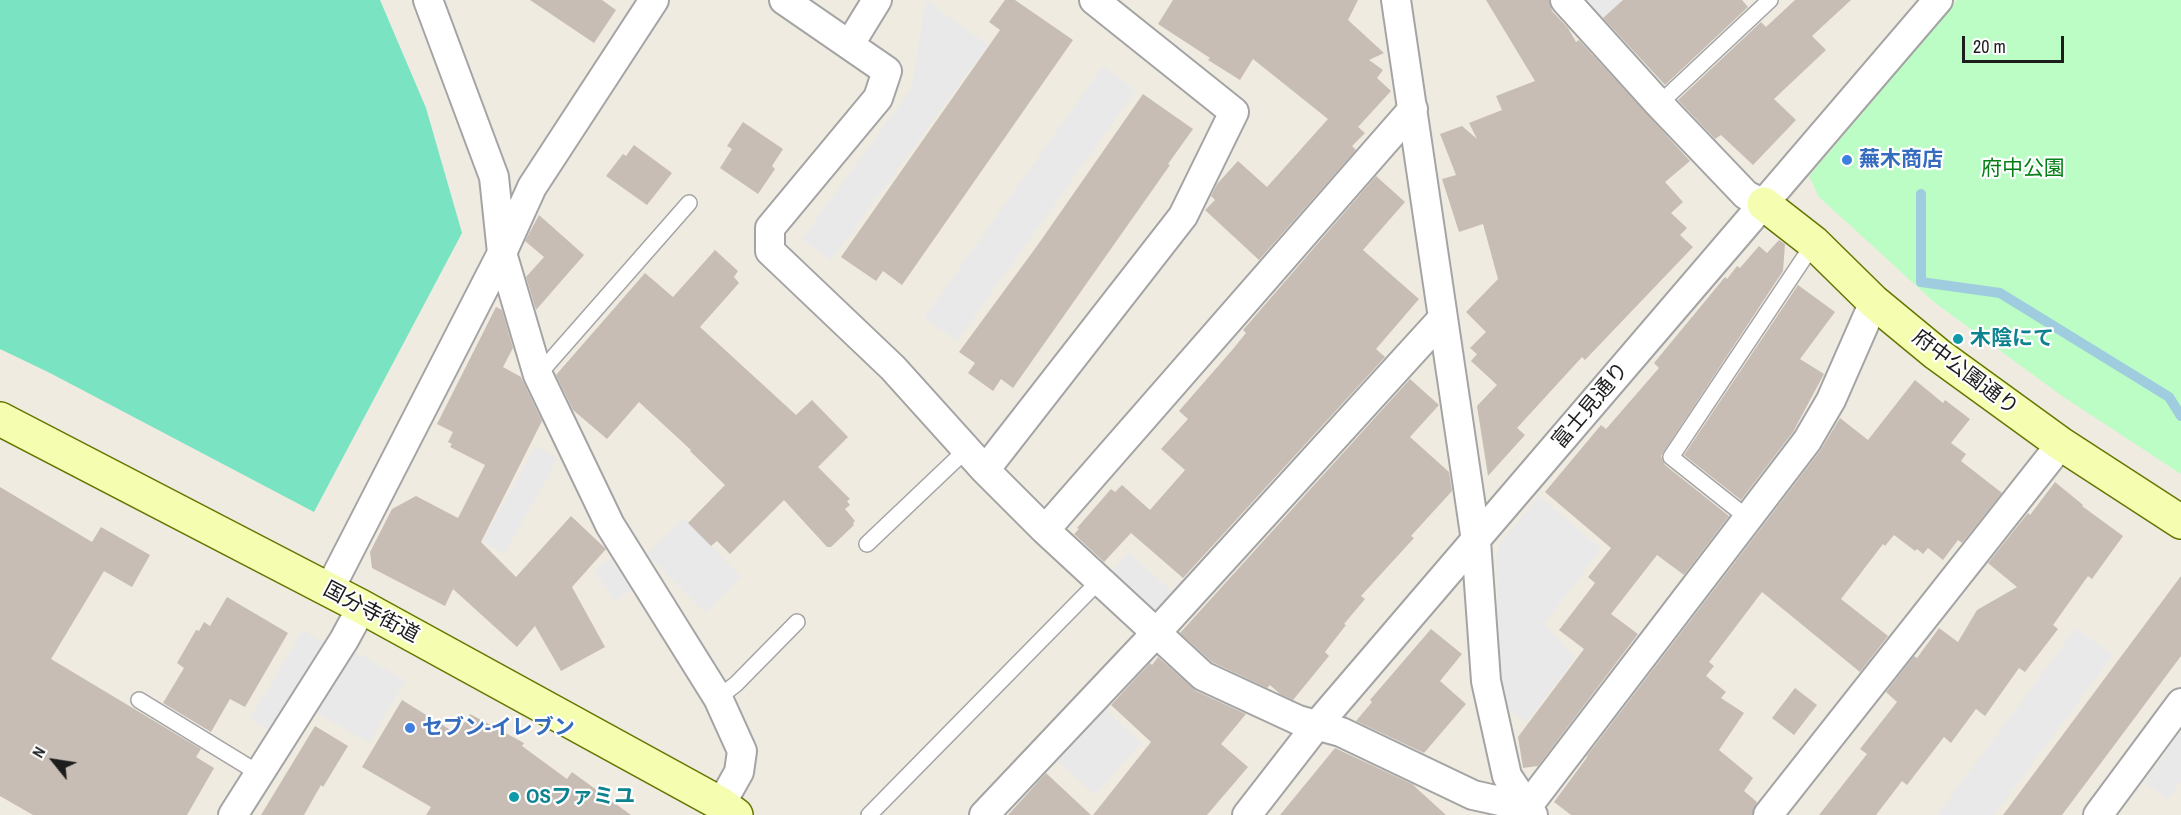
<!DOCTYPE html>
<meta charset="utf-8">
<style>
body{margin:0}
#map{position:relative;width:2181px;height:815px;overflow:hidden;background:#efebe1;font-family:"Archivo Narrow",sans-serif}
canvas{display:block}
.north{position:absolute;left:24px;top:731px;width:60px;height:60px;-webkit-text-stroke:4px #fff;paint-order:stroke;rotate:300deg;font-size:16px;font-weight:700;line-height:24px;text-align:center;color:#1d1d1d}
.north::after{content:'';display:block;margin:auto;width:21px;height:27px;background:#1d1d1d;clip-path:polygon(50% 0,100% 100%,50% 72%,0 100%)}
.scale{position:absolute;left:1962px;top:36px;width:102px;height:27px;box-sizing:border-box;border:3px solid #1d1d1d;border-top:0;padding-left:8px;font-size:18px;line-height:21px;white-space:nowrap;color:#1d1d1d;-webkit-text-stroke:4px #fff;paint-order:stroke}
</style>
<div id="map">
<canvas width="2181" height="815"></canvas>
<div class="north">N</div>
<div class="scale">20 m</div>
</div>
<script>
const ctx = document.querySelector('canvas').getContext('2d');
ctx.lineJoin = 'round';
function fillPath(path, color) {
  ctx.fillStyle = color;
  ctx.fill(path, 'evenodd');
}
function shape(rows) {
  const path = new Path2D();
  for (const r of rows) {
    path.moveTo(r[0], r[1]);
    for (let i = 2; i < r.length; i += 2) path.lineTo(r[i], r[i + 1]);
  }
  return path;
}
function stroke(path, color, width, dash) {
  ctx.strokeStyle = color;
  ctx.lineWidth = width;
  ctx.lineCap = dash ? 'butt' : 'round';
  ctx.setLineDash(dash || []);
  ctx.stroke(path);
}
function label(font, color, halo, rows, align = 'center') {
  ctx.font = font + ' "Archivo Narrow","Noto Sans JP",sans-serif';
  ctx.lineWidth = 4.5;
  ctx.setLineDash([]);
  ctx.textBaseline = 'middle';
  ctx.strokeStyle = halo;
  ctx.fillStyle = color;
  for (const [text, x, y, turn = 0] of rows) {
    ctx.save();
    ctx.translate(x, y);
    ctx.rotate((+turn || 0) * Math.PI / 180);
    ctx.textAlign = isNaN(turn) ? turn : align;
    if (halo) ctx.strokeText(text, 0, 0);
    ctx.fillText(text, 0, 0);
    ctx.restore();
  }
}
fillPath(shape([
 [1957,0,2181,0,2181,474,2062,396,1934,302,1819,197,1809,176]
]), '#bbfdc4');
fillPath(shape([
 [0,0,380,0,426,108,462,233,314,512,50,373,0,349]
]), '#7ae3c1');
fillPath(shape([
 [926,0,988,45,831,261,802,239,911,89],
 [1576,0,1625,0,1597,25],
 [1103,66,1136,90,957,341,924,318],
 [536,446,558,458,504,554,482,541],
 [1539,496,1601,549,1544,624,1575,658,1526,723,1506,707,1500,669,1496,553,1500,543],
 [684,518,741,577,705,613,647,554],
 [1129,552,1178,597,1156,621,1108,576],
 [611,559,631,590,615,601,594,570],
 [2076,628,2113,655,1994,815,1937,815],
 [303,630,327,645,274,733,250,719],
 [350,649,405,680,369,743,314,711],
 [1101,705,1141,743,1095,795,1052,756],
 [2181,731,2181,781,2168,800,2144,782]
]), '#e9e9e9');
stroke(shape([
 [1921,194,1921,282,2000,293,2169,397,2181,416]
]), '#9fcddf', 10);
fillPath(shape([
 [530,0,602,0,616,10,594,43],
 [1005,0,1015,0,1073,40,902,285,883,271,876,281,841,257,1000,30,989,22],
 [1173,0,1358,0,1348,20,1384,53,1369,60,1383,70,1377,78,1391,91,1358,127,1365,133,1352,146,1356,150,1259,260,1205,210,1215,200,1211,196,1217,184,1238,161,1267,187,1328,119,1253,59,1240,80,1208,60,1210,58,1158,24],
 [1486,0,1549,0,1552,11,1568,28,1576,42,1579,40,1690,161,1665,182,1683,202,1671,213,1687,228,1680,235,1693,247,1585,360,1582,357,1517,428,1525,435,1488,476,1477,406,1497,385,1471,361,1477,354,1470,348,1486,332,1466,312,1498,279,1483,224,1459,232,1442,179,1456,175,1440,134,1462,126,1477,139,1469,123,1502,110,1496,96,1535,81],
 [1623,0,1742,0,1748,7,1665,85,1603,18],
 [1795,0,1851,0,1812,36,1826,50,1774,99,1796,120,1753,165,1721,135,1715,139,1678,100,1761,22,1766,27],
 [1143,94,1193,129,1168,164,1170,165,1013,388,1001,379,993,391,968,373,975,363,959,352,1037,246],
 [743,122,783,149,772,166,775,169,758,194,720,168,732,149,727,146],
 [634,145,672,173,647,205,606,176,623,154,626,156],
 [1376,176,1405,202,1363,250,1419,299,1376,349,1385,357,1183,578,1131,533,1104,562,1074,534,1079,529,1077,528,1111,489,1115,492,1122,485,1150,510,1185,470,1161,449,1188,419,1179,411,1233,349,1246,333,1243,330],
 [539,215,584,255,536,310,526,277,544,257,525,241],
 [1779,240,1785,244,1783,271,1661,456,1665,465,1729,516,1684,575,1657,555,1611,614,1638,634,1538,766,1523,768,1518,737,1584,649,1559,630,1595,583,1588,577,1611,548,1545,492,1601,425,1606,429,1659,368,1654,363,1725,277,1727,279,1737,266,1740,268,1759,246,1767,253],
 [715,250,738,271,734,277,739,283,700,327,796,415,812,400,848,437,818,467,850,499,847,501,850,505,845,509,855,521,853,523,854,525,831,547,827,547,784,500,730,554,717,541,711,546,688,523,725,485,690,451,691,450,639,402,607,439,573,410,556,375,645,273,673,297],
 [1798,285,1835,312,1800,359,1824,374,1793,432,1741,500,1684,455],
 [496,307,502,310,513,348,503,367,521,377,542,421,481,542,516,577,571,516,606,549,572,587,605,647,561,671,535,626,517,647,453,589,445,606,372,568,370,552,392,509,416,496,458,518,485,465,450,447,452,444,448,442,453,432,437,424],
 [1410,379,1439,405,1410,437,1449,472,1452,491,1411,536,1414,538,1361,596,1365,599,1344,624,1346,625,1325,652,1329,656,1293,700,1280,694,1270,685,1267,688,1212,662,1180,633],
 [1915,380,1943,403,1945,400,1970,419,1951,443,1966,454,1961,461,2002,493,1962,543,1958,540,1943,560,1928,548,1923,554,1917,549,1915,551,1894,535,1885,546,1883,544,1841,599,1888,636,1860,672,1762,592,1709,662,1714,666,1706,676,1726,692,1721,698,1744,713,1719,750,1753,778,1744,791,1757,802,1752,815,1571,815,1554,802,1588,756,1586,757,1820,451,1840,418,1868,440],
 [2055,482,2083,505,2082,506,2123,536,2092,579,2088,576,2053,625,2058,629,2025,672,2019,668,1985,716,1976,709,1951,743,1944,737,1907,785,1902,781,1876,815,1819,815,1867,754,1860,749,1897,702,1886,692,1914,656,1917,658,1939,628,1958,642,1977,610,2017,587,1988,563,2028,513,2030,515],
 [0,487,92,542,101,527,150,555,132,587,104,571,51,659,201,749,196,757,214,768,187,815,33,815,0,796],
 [2181,576,2181,656,2062,815,2003,815],
 [227,597,288,633,245,707,230,699,211,732,163,703,184,668,177,663,196,630,199,631,204,622,210,626],
 [1431,629,1462,654,1440,681,1466,704,1424,753,1356,721,1372,702,1370,700],
 [1158,657,1196,691,1246,714,1221,744,1248,767,1207,815,1093,815,1151,742,1111,705,1150,663,1152,665],
 [1795,688,1817,705,1794,735,1772,718],
 [402,700,457,734,470,714,524,743,522,746,567,779,572,772,631,815,426,815,431,807,362,767],
 [315,726,348,746,323,787,321,785,304,815,261,815],
 [1335,748,1412,784,1446,815,1280,815],
 [1046,773,1091,815,1008,815]
]), '#c7bdb5');
const lane = shape([
 [1659,104,1770,0],
 [538,375,689,203],
 [1749,519,1671,457,1814,243],
 [867,544,967,449],
 [718,698,736,684,797,622],
 [139,700,260,774],
 [869,815,1099,581]
]);
const street = shape([
 [428,0,494,177,502,253,538,375,610,525,718,698,742,751,739,772,721,804],
 [784,0,887,71,878,98,770,228,770,251,893,368,985,470,1045,530,1203,676,1298,720,1341,732,1473,795,1527,807],
 [1396,0,1476,541,1486,681,1507,776,1533,815],
 [1565,0,1659,104,1746,195,1764,204],
 [850,44,877,0],
 [985,470,1183,216,1234,112,1094,0],
 [1045,530,1413,109],
 [329,590,502,253,532,187,654,0],
 [1527,807,1807,441,1831,400,1874,302],
 [233,815,344,640,362,607],
 [984,815,1156,633,1443,318],
 [1247,815,1317,725,1938,0],
 [1768,815,2061,444],
 [2098,815,2181,703]
]);
const secondary = shape([
 [1764,204,1814,243,1874,302,1937,354,2061,444,2181,522],
 [0,419,362,607,721,804,736,815]
]);
stroke(lane, '#a4a4a4', 18);
stroke(street, '#a4a4a4', 32);
stroke(secondary, '#637700', 36);
stroke(lane, '#fff', 15);
stroke(street, '#fff', 28);
stroke(secondary, '#f5fdb1', 33);
for (const [x, y, r, color] of [
 [1847,160,6,"#3f7fe0"],
 [1958,339,6,"#0f9aa8"],
 [410,728,6,"#3f7fe0"],
 [514,797,6,"#0f9aa8"]
]) {
  const dot = new Path2D();
  dot.arc(x, y, r, 0, 2 * Math.PI);
  ctx.fillStyle = color;
  ctx.fill(dot);
  stroke(dot, '#fff', 2);
}
label('bold 21px', '#366cbe', '#fff', [
 ["蕪木商店",1859,160],
 ["セブン-イレブン",422,728]
], 'left');
label('21px', '#058016', '#fff', [
 ["府中公園",2023,169]
]);
label('bold 21px', '#0d838f', '#fff', [
 ["木陰にて",1970,339],
 ["OSファミユ",526,797]
], 'left');
label('21px', '#1d1d1d', '#fff', [
 ["府中公園通り",1965,373,37],
 ["富士見通り",1591,406,-50],
 ["国分寺街道",371,613,28]
]);
</script>
